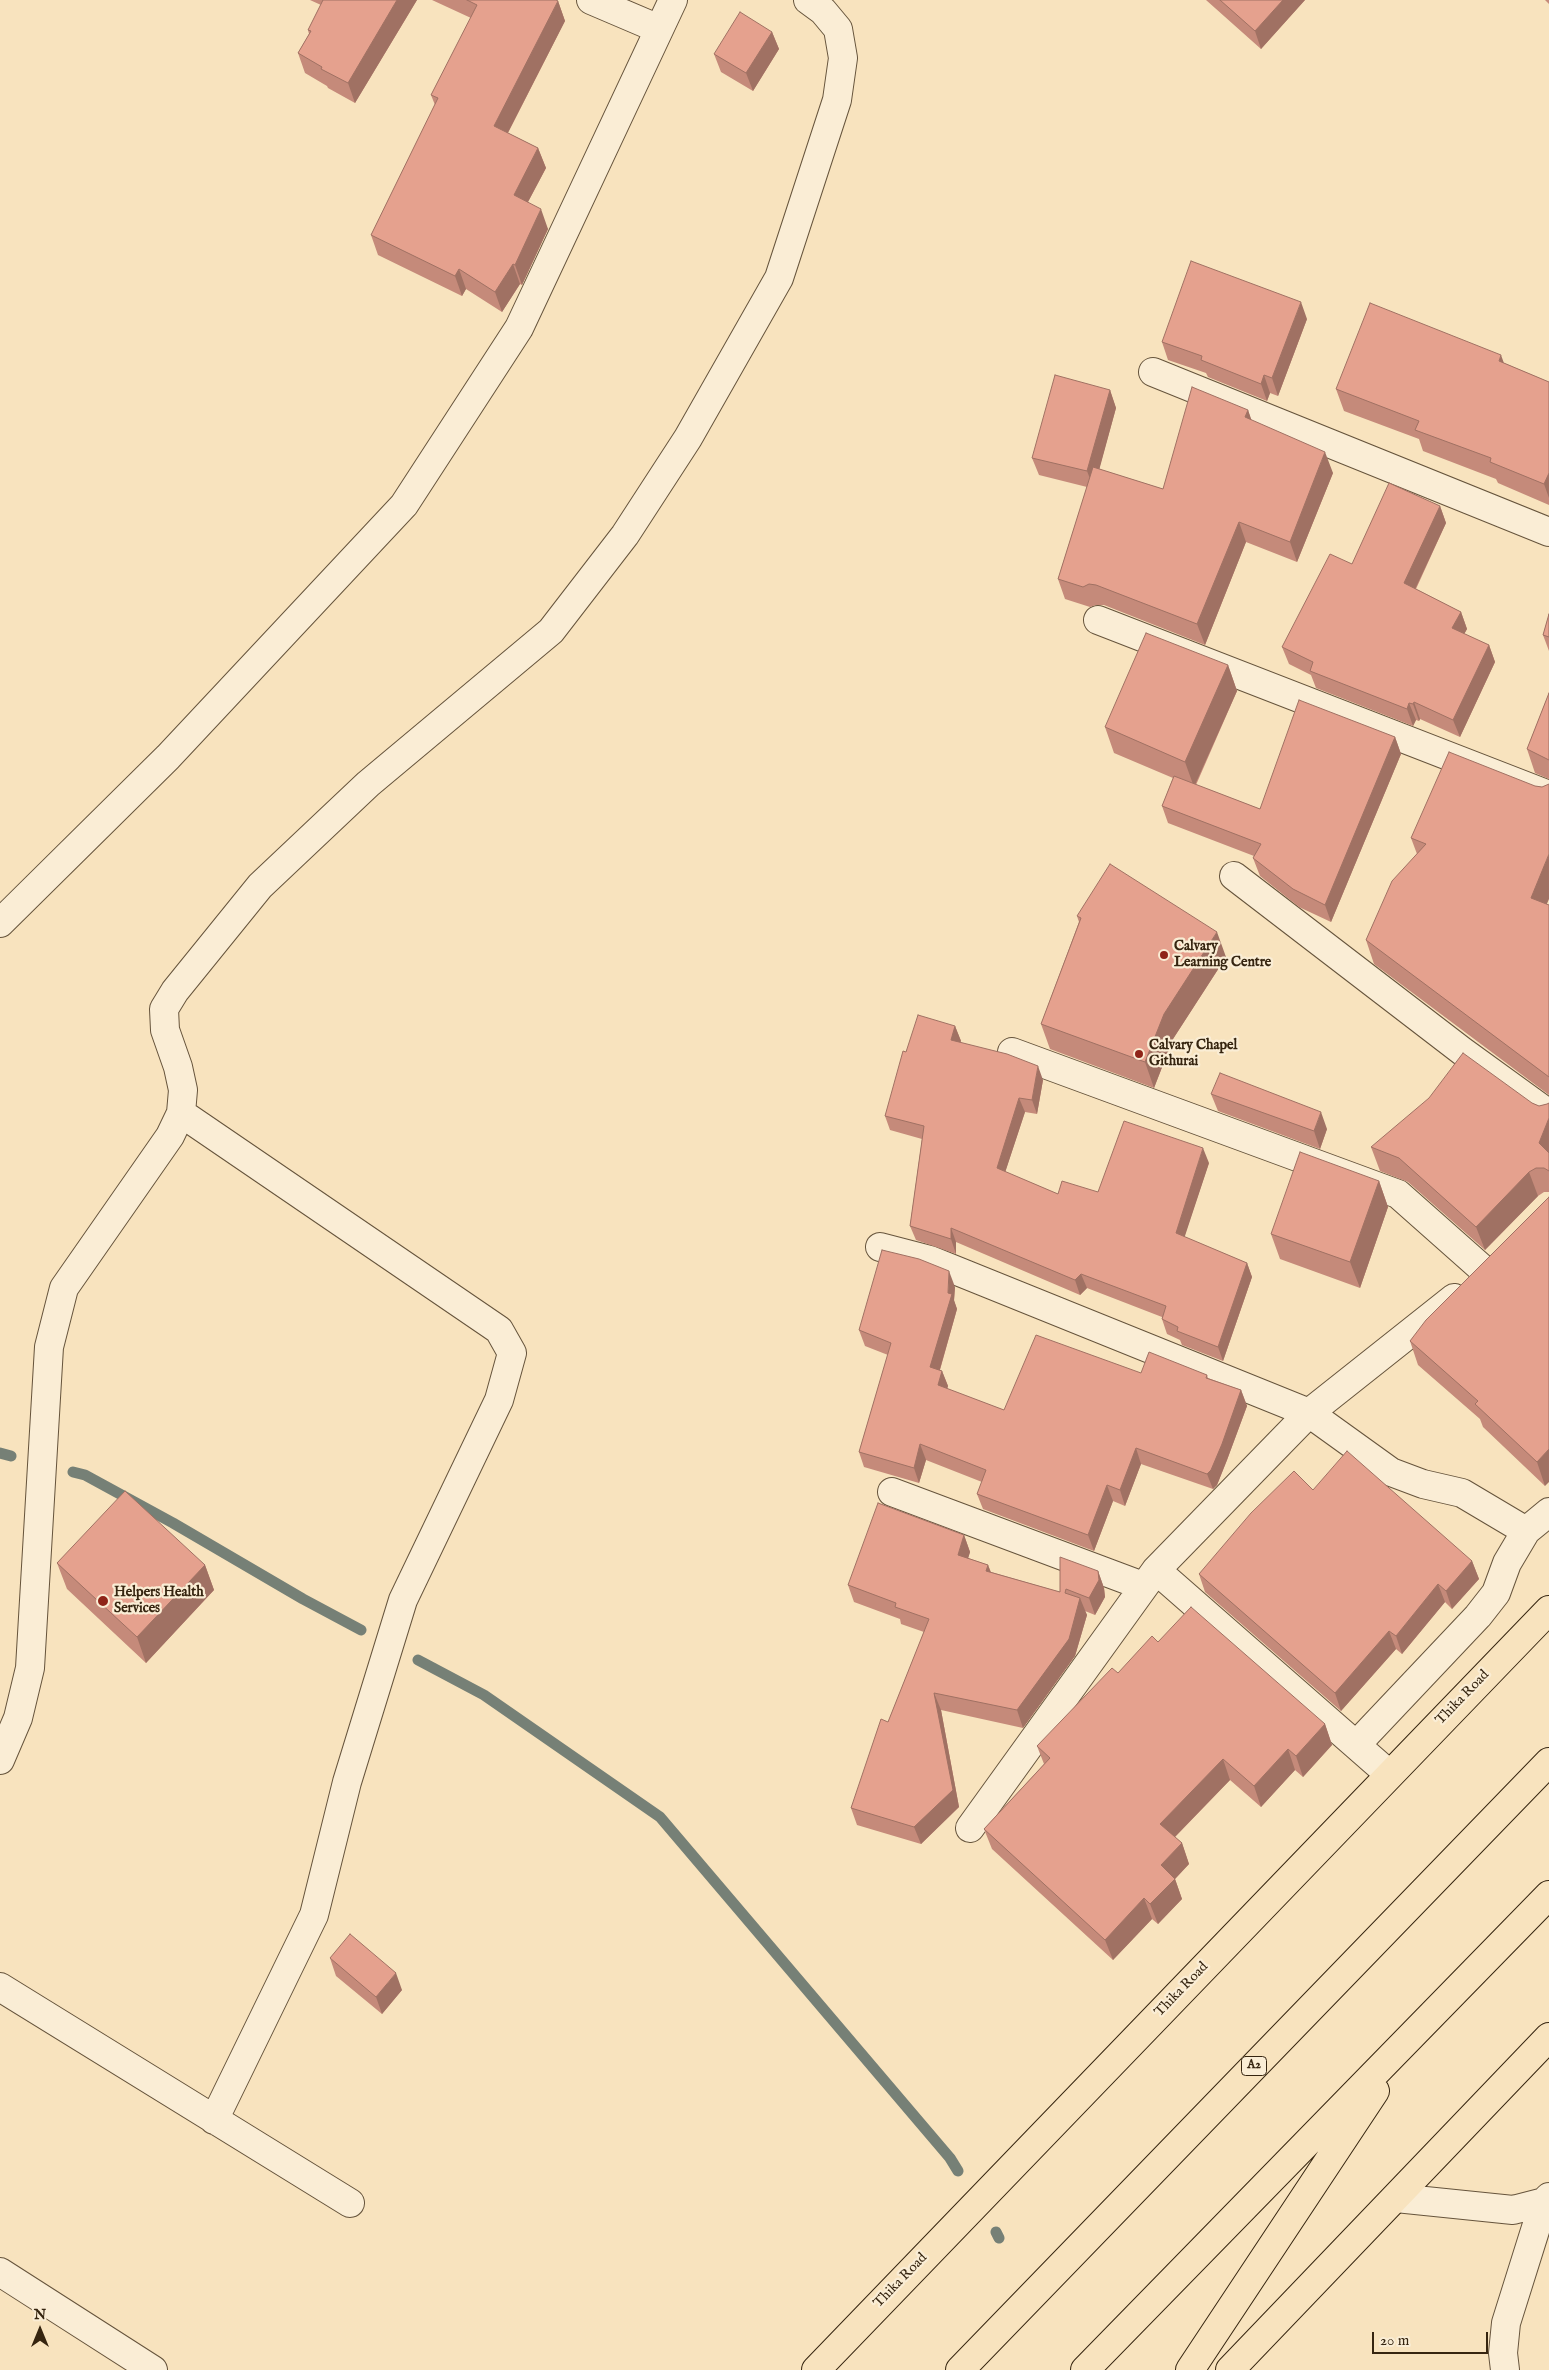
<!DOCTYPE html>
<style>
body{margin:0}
#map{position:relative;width:1549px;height:2370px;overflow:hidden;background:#f8e3be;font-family:"IM FELL English",serif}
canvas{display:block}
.north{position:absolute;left:15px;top:2305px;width:50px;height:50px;-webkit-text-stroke:4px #faedd5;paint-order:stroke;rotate:0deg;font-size:14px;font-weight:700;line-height:20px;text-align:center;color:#362510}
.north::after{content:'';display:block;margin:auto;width:18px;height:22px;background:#362510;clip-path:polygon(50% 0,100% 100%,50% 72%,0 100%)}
.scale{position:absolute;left:1372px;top:2332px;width:116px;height:22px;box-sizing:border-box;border:2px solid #362510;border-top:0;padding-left:6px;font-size:15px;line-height:18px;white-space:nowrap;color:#362510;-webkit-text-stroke:4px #faedd5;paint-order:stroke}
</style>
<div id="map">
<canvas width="1549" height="2370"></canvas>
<div class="north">N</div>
<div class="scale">20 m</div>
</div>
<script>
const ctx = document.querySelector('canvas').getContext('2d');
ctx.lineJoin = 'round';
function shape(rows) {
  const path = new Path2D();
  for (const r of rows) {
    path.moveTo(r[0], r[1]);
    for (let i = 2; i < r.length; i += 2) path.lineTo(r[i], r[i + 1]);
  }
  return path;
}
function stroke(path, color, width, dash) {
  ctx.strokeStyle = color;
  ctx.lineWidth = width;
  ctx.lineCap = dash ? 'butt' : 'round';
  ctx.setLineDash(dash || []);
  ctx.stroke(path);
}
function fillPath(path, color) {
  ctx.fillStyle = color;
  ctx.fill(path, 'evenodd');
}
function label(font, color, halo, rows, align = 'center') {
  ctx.font = font + ' "IM FELL English",serif';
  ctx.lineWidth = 4.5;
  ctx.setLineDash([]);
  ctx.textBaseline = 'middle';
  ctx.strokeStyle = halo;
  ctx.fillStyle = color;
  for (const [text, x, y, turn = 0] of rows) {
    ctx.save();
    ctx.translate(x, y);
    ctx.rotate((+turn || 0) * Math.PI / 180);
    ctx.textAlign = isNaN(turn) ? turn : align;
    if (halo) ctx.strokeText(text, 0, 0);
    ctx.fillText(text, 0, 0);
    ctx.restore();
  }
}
stroke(shape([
 [0,1453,11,1456],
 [73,1472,85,1475,173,1523,303,1599,361,1630],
 [418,1660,484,1695,660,1817,950,2158,958,2171],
 [996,2232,999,2238]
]), '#768076', 11);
const minor = shape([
 [591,0,659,29],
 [1153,372,1549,532],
 [1098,620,1549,795],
 [1234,876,1462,1051,1549,1114],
 [0,923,168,757,404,505,519,328,673,0],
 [1012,1052,1398,1194,1486,1272],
 [181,1113,499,1330,512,1353,499,1400,403,1600,347,1782,314,1915,214,2120],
 [880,1247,930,1260,1309,1413,1391,1472,1423,1484,1462,1493,1526,1531,1549,1512],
 [892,1492,1143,1586],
 [1156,1570,1389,1774],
 [1356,1745,1478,1616,1496,1593,1507,1563,1526,1531],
 [0,1760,18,1718,30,1668,49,1347,64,1288,170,1136,181,1113,183,1090,178,1067,165,1030,164,1009,175,991,260,886,368,784,551,631,625,535,688,438,779,278,837,100,843,58,838,29,823,11,808,0],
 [970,1828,1156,1570,1309,1413,1454,1298],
 [0,1987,350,2203],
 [1396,2198,1513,2210,1544,2202,1549,2197],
 [0,2272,153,2370],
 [1505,2370,1503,2353,1506,2323,1544,2202]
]);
const major = shape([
 [816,2370,1549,1610],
 [1230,2370,1549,2037]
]);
const highway = shape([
 [960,2370,1549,1762],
 [1085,2370,1549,1895],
 [1190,2370,1375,2091]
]);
stroke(minor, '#66543c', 30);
stroke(major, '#362510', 30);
stroke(highway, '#362510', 30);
stroke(minor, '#faedd5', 28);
stroke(major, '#f8e3be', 28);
stroke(highway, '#f8e3be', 28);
fillPath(shape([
 [310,0,417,0,355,103,328,88,327,86,305,73,298,53,309,34,308,30,321,5],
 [432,0,556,0,558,1,565,21,508,133,538,148,546,168,528,202,548,229,522,285,520,284,502,312,466,289,462,296,378,255,371,235,435,105,431,95,471,18],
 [1206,0,1305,0,1261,49],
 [1545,0,1549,0,1549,4],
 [772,32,779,49,753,91,721,72,714,54],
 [1307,319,1278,396,1270,393,1267,401,1208,377,1206,373,1168,360,1162,342],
 [1504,363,1549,382,1549,505,1498,483,1496,479,1423,451,1419,439,1344,411,1336,389],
 [1110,390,1116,408,1099,469,1163,489,1248,410,1251,420,1333,473,1297,562,1246,542,1205,645,1104,605,1096,605,1090,607,1065,599,1058,579,1087,487,1039,475,1032,458],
 [1440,506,1446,523,1416,589,1461,612,1467,629,1464,634,1489,645,1495,662,1460,737,1420,719,1419,721,1416,720,1413,726,1316,688,1311,675,1289,664,1282,647,1352,564],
 [1549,614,1549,651,1543,635],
 [1228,665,1237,691,1196,785,1260,809,1395,737,1401,754,1331,922,1299,907,1260,876,1253,858,1254,856,1168,823,1162,806,1173,778,1114,753,1105,727],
 [1549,693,1549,779,1535,773,1527,749],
 [1535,786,1542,787,1547,904,1549,905,1549,1095,1374,964,1366,940,1417,854,1411,838],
 [1077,916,1226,957,1173,1039,1154,1088,1050,1049,1041,1024,1079,922],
 [955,1026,961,1041,960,1042,1043,1080,1037,1114,1025,1112,1005,1172,1058,1194,1098,1192,1209,1163,1184,1237,1247,1263,1252,1277,1223,1361,1182,1345,1180,1340,1167,1334,1162,1319,1162,1317,1087,1288,1080,1295,956,1242,956,1254,916,1240,910,1226,922,1139,890,1130,885,1116,906,1052],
 [1211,1094,1327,1129,1320,1149,1218,1111],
 [1532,1103,1539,1106,1547,1104,1549,1103,1549,1192,1544,1192,1538,1196,1485,1250,1408,1182,1380,1171,1371,1147],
 [1379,1181,1388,1207,1360,1288,1280,1259,1271,1234],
 [1549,1197,1545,1486,1483,1427,1480,1419,1418,1365,1410,1341],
 [955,1287,954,1301,957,1309,940,1370,942,1371,948,1386,947,1389,1004,1410,1141,1373,1207,1375,1208,1378,1241,1390,1247,1406,1227,1460,1217,1485,1213,1489,1141,1464,1125,1506,1113,1501,1094,1551,983,1509,977,1494,982,1482,926,1460,919,1483,864,1467,859,1452,888,1355,865,1346,859,1330],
 [1313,1490,1472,1561,1479,1579,1452,1609,1445,1602,1402,1654,1396,1649,1341,1711,1205,1592,1199,1574],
 [964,1535,970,1552,968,1558,988,1565,991,1572,1060,1592,1098,1571,1104,1588,1105,1597,1095,1615,1085,1611,1087,1615,1075,1656,1023,1728,941,1710,959,1807,921,1844,857,1825,851,1808,888,1722,924,1632,901,1624,900,1619,854,1602,848,1585],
 [57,1563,205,1565,214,1590,146,1663,67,1589],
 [1158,1642,1325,1724,1332,1745,1303,1777,1295,1770,1261,1807,1230,1780,1175,1837,1182,1843,1189,1864,1175,1879,1182,1899,1158,1924,1152,1919,1113,1960,992,1849,984,1829,1044,1764,1037,1746,1118,1673],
 [330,1958,402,1990,382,2014,336,1976]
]), '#c58a7a');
fillPath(shape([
 [397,0,417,0,355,103,348,83],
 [1283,0,1305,0,1261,49,1255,31],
 [558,1,565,21,501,146,494,126],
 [772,32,779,49,753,91,746,73],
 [538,148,546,168,521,215,514,195],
 [541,209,548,229,522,285,515,265],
 [513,264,520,284,502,312,495,292],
 [459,269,466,289,462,296,455,276],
 [1301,302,1307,319,1278,396,1272,378],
 [1501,355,1509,377,1499,361],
 [1264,375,1270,393,1267,401,1261,384],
 [1110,390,1116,408,1094,489,1087,471],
 [1248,410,1255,430,1245,417],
 [1325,452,1333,473,1297,562,1290,542],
 [1549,473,1549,498,1544,484],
 [1440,506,1446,523,1410,600,1404,583],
 [1239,522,1246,542,1205,645,1197,624],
 [1461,612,1467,629,1458,645,1452,628],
 [1489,645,1495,662,1460,737,1453,720],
 [1228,665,1237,691,1194,787,1185,762],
 [1414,702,1420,719,1419,721,1413,704],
 [1409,703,1416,720,1413,726,1407,709],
 [1395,737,1401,754,1331,922,1325,905],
 [1549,854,1549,899,1539,922,1531,898],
 [1217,932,1226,957,1173,1039,1154,1088,1145,1062,1164,1014],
 [955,1026,961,1041,956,1054,951,1040],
 [1038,1066,1043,1080,1037,1114,1032,1100],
 [1019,1098,1025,1112,1002,1182,997,1168],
 [1321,1112,1327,1129,1320,1149,1314,1131],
 [1549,1118,1549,1163,1539,1143],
 [1203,1148,1209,1163,1181,1248,1176,1233],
 [1529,1172,1538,1196,1485,1250,1476,1227],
 [1379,1181,1388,1207,1360,1288,1350,1262],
 [951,1228,956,1242,956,1254,951,1239],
 [1247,1263,1252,1277,1223,1361,1218,1347],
 [949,1271,955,1287,954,1300,957,1309,936,1383,930,1367,948,1293],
 [1081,1274,1087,1288,1080,1295,1075,1280],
 [942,1371,948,1386,943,1401,938,1385],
 [1241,1390,1247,1406,1227,1460,1217,1485,1213,1489,1207,1474],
 [920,1444,926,1460,919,1483,914,1468],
 [1136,1448,1141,1464,1125,1506,1120,1490],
 [1549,1449,1549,1482,1545,1486,1537,1462],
 [1107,1485,1113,1501,1094,1551,1088,1535],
 [964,1535,970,1552,964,1572,958,1555],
 [1472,1561,1479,1579,1452,1609,1446,1591],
 [205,1565,214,1590,146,1663,137,1637],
 [988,1565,994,1582,986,1571],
 [1098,1571,1104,1588,1105,1597,1095,1615,1089,1598],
 [1438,1584,1445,1602,1402,1654,1396,1636],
 [1080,1598,1087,1615,1075,1656,1023,1728,1017,1710],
 [1389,1631,1396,1649,1341,1711,1335,1693],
 [934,1693,941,1710,959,1807,921,1844,914,1827],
 [1325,1724,1332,1745,1303,1777,1296,1756],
 [1288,1749,1295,1770,1261,1807,1254,1786],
 [1223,1759,1230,1780,1168,1844,1160,1824],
 [1182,1843,1189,1864,1175,1879,1182,1899,1158,1924,1150,1904,1161,1865],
 [1144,1898,1152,1919,1113,1960,1105,1940],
 [396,1973,402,1990,382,2014,376,1997]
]), '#a07163');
const building = shape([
 [323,0,397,0,348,83,321,69,322,67,298,53,311,31,308,30,323,0],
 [467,0,556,0,558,1,494,126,538,148,514,195,541,209,515,265,513,264,495,292,459,269,455,276,371,235,438,98,431,95,477,5,467,0],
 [1220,0,1283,0,1255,31,1220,0],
 [740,12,772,32,746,73,714,54,740,12],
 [1191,261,1301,302,1272,378,1264,375,1261,384,1201,360,1202,356,1162,342,1191,261],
 [1370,303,1501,355,1499,361,1549,382,1549,473,1544,484,1490,462,1491,458,1415,430,1419,421,1336,389,1370,303],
 [1055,375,1110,390,1087,471,1032,458,1055,375],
 [1192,387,1248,410,1245,417,1325,452,1290,542,1239,522,1197,624,1096,585,1089,584,1083,587,1058,579,1093,467,1163,489,1192,387],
 [1389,483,1440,506,1404,583,1461,612,1452,628,1489,645,1453,720,1414,702,1413,704,1409,703,1407,709,1310,671,1313,662,1282,647,1330,554,1352,564,1389,483],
 [1549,614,1549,637,1543,635,1549,614],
 [1146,633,1228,665,1185,762,1105,727,1146,633],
 [1549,693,1549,760,1527,749,1549,693],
 [1299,700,1395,737,1325,905,1293,889,1253,858,1261,844,1162,806,1174,776,1260,809,1299,700],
 [1449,752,1535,786,1542,787,1549,784,1549,854,1531,898,1549,905,1549,1077,1366,940,1392,881,1426,844,1411,838,1449,752],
 [1110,864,1217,932,1164,1014,1145,1062,1041,1024,1081,918,1077,916,1110,864],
 [918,1015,955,1026,951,1040,1007,1054,1038,1066,1032,1100,1019,1098,997,1168,1058,1194,1062,1181,1098,1192,1124,1121,1203,1148,1176,1233,1247,1263,1218,1347,1177,1331,1178,1327,1162,1319,1166,1306,1081,1274,1075,1280,951,1228,951,1239,910,1226,924,1126,885,1116,903,1051,906,1052,918,1015],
 [1463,1053,1532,1103,1539,1106,1547,1104,1549,1103,1549,1118,1539,1143,1549,1153,1549,1171,1544,1168,1536,1168,1529,1172,1476,1227,1399,1158,1371,1147,1429,1098,1463,1053],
 [1220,1073,1321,1112,1314,1131,1211,1094,1220,1073],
 [1300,1152,1379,1181,1350,1262,1271,1234,1300,1152],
 [1549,1197,1549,1449,1537,1462,1475,1404,1478,1401,1410,1341,1426,1320,1549,1197],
 [882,1250,919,1259,949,1271,948,1293,952,1294,930,1367,942,1371,938,1385,1004,1410,1036,1335,1141,1373,1149,1352,1207,1375,1206,1378,1241,1390,1222,1444,1211,1470,1207,1474,1136,1448,1120,1490,1107,1485,1088,1535,977,1494,986,1470,920,1444,914,1468,859,1452,891,1343,859,1330,882,1250],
 [1347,1451,1472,1561,1446,1591,1438,1584,1396,1636,1389,1631,1335,1693,1199,1574,1251,1513,1294,1471,1313,1490,1347,1451],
 [125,1491,205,1565,137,1637,57,1563,125,1491],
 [878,1503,964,1535,958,1555,988,1565,986,1571,1060,1592,1060,1557,1098,1571,1099,1580,1089,1598,1066,1589,1065,1593,1080,1598,1069,1639,1017,1710,934,1693,953,1790,914,1827,851,1808,881,1719,888,1722,929,1619,895,1607,896,1603,848,1585,878,1503],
 [1191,1607,1325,1724,1296,1756,1288,1749,1254,1786,1223,1759,1160,1824,1182,1843,1161,1865,1175,1879,1150,1904,1144,1898,1105,1940,984,1829,1050,1758,1037,1746,1112,1668,1118,1673,1152,1636,1158,1642,1191,1607],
 [350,1934,396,1973,376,1997,330,1958,350,1934]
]);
fillPath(building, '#e5a18e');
stroke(building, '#a07163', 1);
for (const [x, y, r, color] of [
 [1164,955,5,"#8f2418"],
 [1139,1054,5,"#8f2418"],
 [103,1601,6,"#8f2418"]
]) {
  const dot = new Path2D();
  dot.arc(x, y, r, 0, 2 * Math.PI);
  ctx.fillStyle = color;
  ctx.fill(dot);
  stroke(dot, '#faedd5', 2);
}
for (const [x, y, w] of [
 [1254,2066,25]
]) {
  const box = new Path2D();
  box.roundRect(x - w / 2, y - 9.5, w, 19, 4);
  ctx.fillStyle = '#faedd5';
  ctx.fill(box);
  stroke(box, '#362510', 1);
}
label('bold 12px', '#362510', null, [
 ["A2",1254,2066]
]);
label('bold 14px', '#362510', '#faedd5', [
 ["Calvary",1174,947],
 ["Learning Centre",1174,963],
 ["Calvary Chapel",1149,1046],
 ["Githurai",1149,1062],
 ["Helpers Health",114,1593],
 ["Services",114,1609]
], 'left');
label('14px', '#362510', '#faedd5', [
 ["Thika Road",1463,1698,-46],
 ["Thika Road",1182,1990,-46],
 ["Thika Road",901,2281,-46]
]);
</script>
